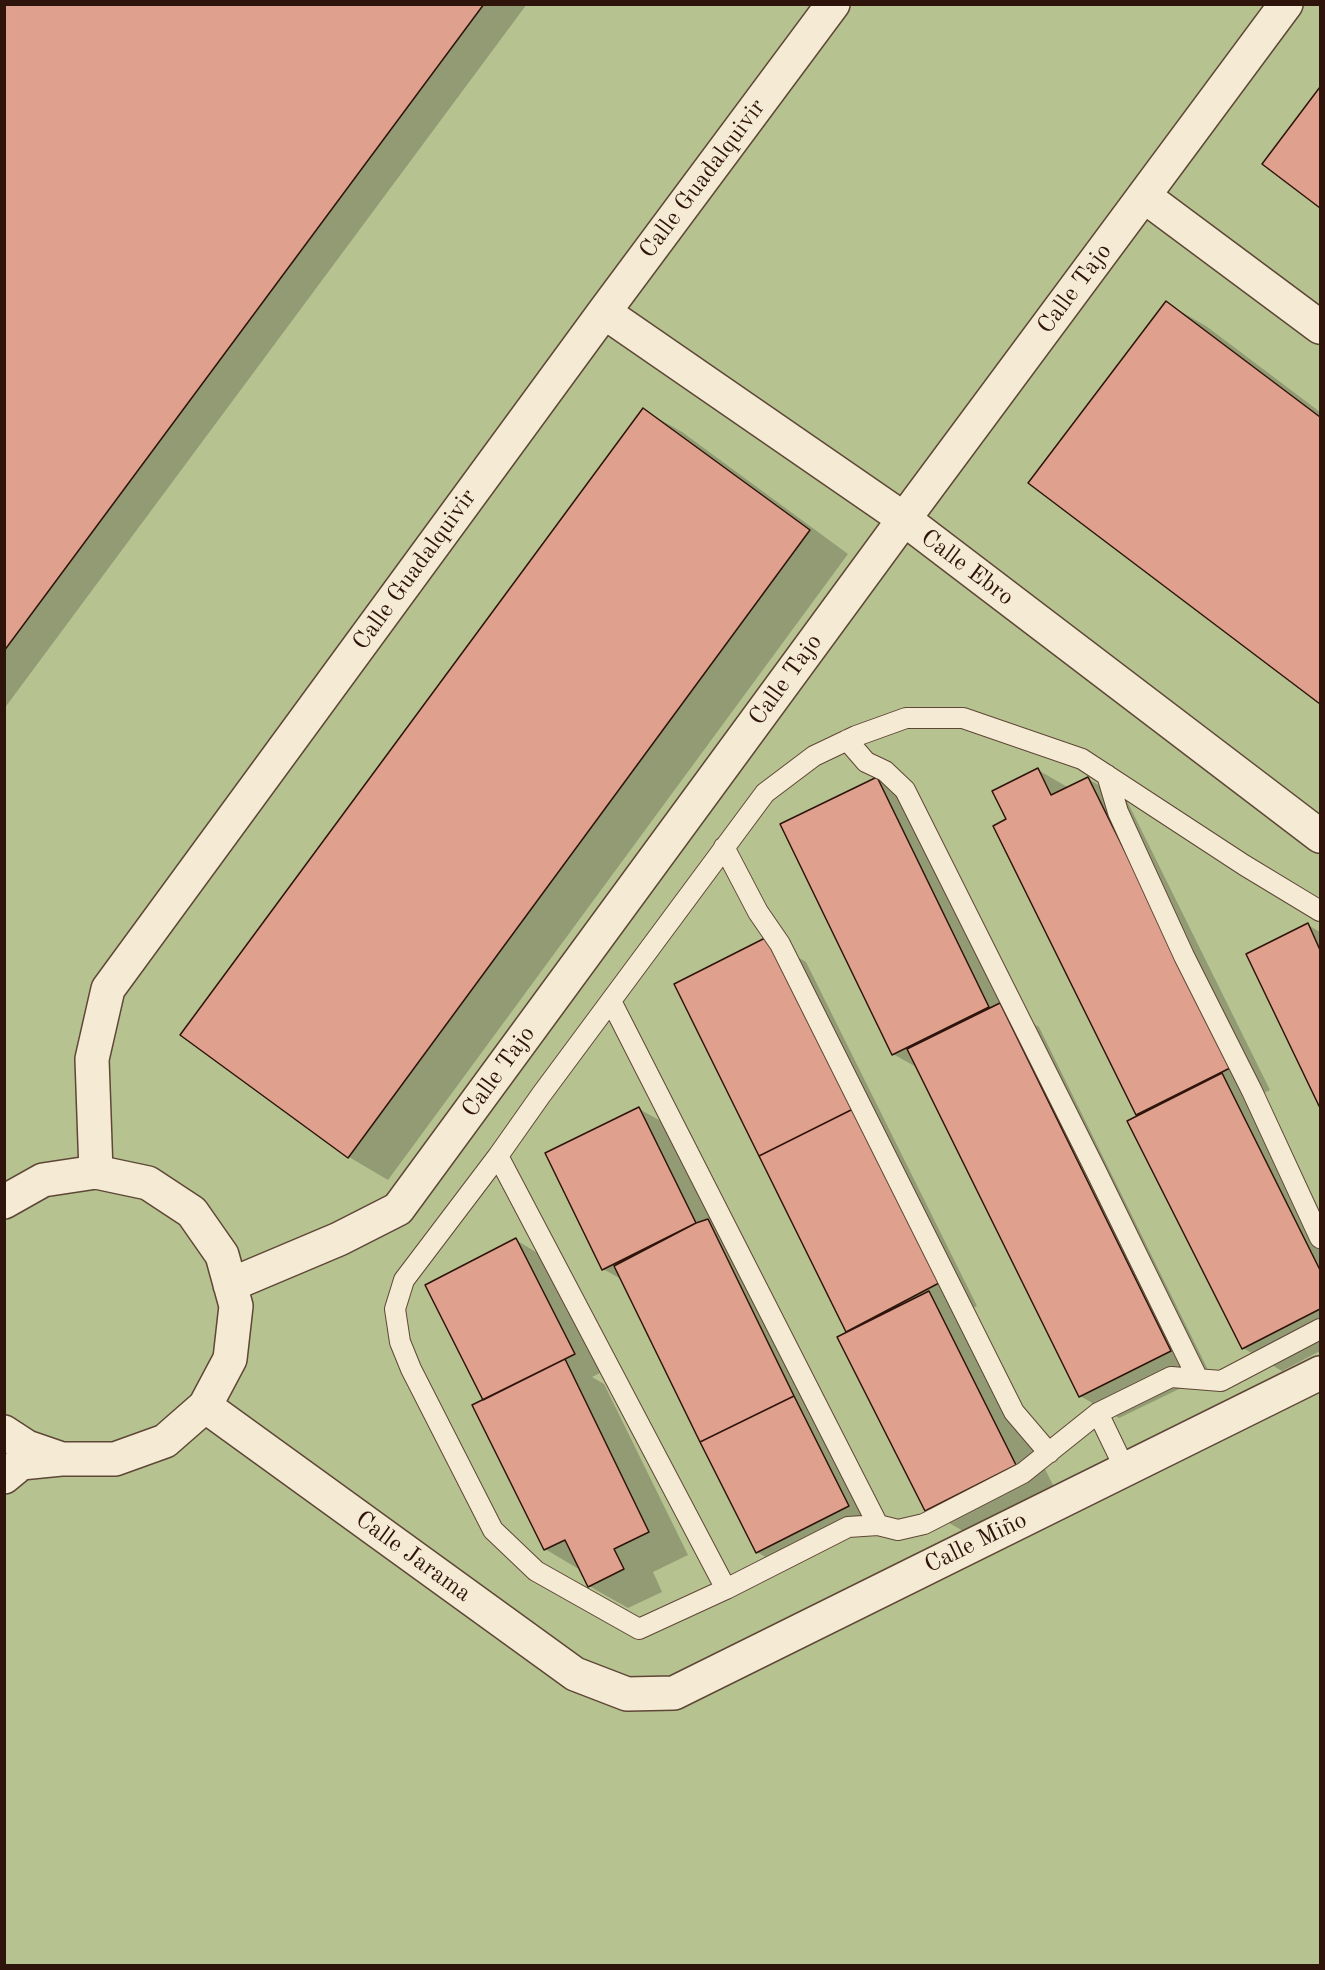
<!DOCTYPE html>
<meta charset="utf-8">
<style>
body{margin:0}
#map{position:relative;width:1325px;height:1970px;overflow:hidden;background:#efdfbb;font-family:"Old Standard TT",serif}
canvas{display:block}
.frame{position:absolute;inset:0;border:6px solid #2e140a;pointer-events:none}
</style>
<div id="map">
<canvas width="1325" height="1970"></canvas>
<div class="frame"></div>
</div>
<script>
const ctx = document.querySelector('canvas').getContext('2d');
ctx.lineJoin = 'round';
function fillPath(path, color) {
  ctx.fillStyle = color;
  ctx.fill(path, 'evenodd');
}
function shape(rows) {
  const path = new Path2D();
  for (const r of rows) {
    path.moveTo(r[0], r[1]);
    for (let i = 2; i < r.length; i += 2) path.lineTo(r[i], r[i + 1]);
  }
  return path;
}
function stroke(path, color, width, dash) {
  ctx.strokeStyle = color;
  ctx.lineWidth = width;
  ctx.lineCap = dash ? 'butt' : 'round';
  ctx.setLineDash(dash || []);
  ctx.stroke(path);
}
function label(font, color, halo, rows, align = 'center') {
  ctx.font = font + ' "Old Standard TT",serif';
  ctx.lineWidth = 6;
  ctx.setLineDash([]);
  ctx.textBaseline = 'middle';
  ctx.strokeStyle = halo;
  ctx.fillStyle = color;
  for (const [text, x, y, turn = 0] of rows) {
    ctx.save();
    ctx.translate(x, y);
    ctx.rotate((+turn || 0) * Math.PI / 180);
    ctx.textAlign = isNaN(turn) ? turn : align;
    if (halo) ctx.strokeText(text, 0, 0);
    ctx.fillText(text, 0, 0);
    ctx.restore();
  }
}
fillPath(shape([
 [5,5,1320,5,1320,1965,5,1966]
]), '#b7c291');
fillPath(shape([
 [4,4,527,4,4,709],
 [1320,90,1320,207,1264,164],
 [1166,303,1206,326,1320,412,1320,702,1030,483],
 [643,410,682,432,848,554,388,1180,349,1157],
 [1038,770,1069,788,1088,779,1127,801,1270,1090,1260,1095,1320,1216,1320,1351,1282,1371,1243,1348,1138,1115,995,826,1008,820],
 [877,779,916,802,1021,1016,1039,1027,1210,1374,1119,1418,1080,1396,918,1068,893,1054],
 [1308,925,1320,932,1320,1104,1248,955],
 [767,939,806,962,977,1306,964,1313,968,1315,1054,1487,965,1532,926,1510,848,1333,676,985],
 [639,1109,670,1126,719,1227,747,1244,833,1418,879,1523,787,1570,757,1552,623,1280,603,1269],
 [516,1240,546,1258,604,1371,592,1377,604,1384,688,1555,653,1572,662,1592,628,1608,589,1586,582,1571,545,1549,486,1400]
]), '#0003');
const building = shape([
 [4,4,484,4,4,651,4,4],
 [1320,87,1320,208,1262,164,1320,87],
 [1166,301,1320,417,1320,704,1028,483,1166,301],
 [643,408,810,530,348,1158,180,1035,643,408],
 [1038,768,1051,795,1088,777,1232,1067,1136,1115,993,826,1006,819,992,791,1038,768],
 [877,777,989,1007,892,1055,780,824,877,777],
 [1308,923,1320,950,1320,1108,1246,954,1308,923],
 [767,937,853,1109,759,1156,674,984,767,937],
 [1000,1003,1171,1351,1079,1397,907,1049,1000,1003],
 [1222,1073,1320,1270,1320,1309,1242,1349,1127,1121,1222,1073],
 [639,1107,696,1223,602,1270,545,1153,639,1107],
 [853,1109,939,1283,846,1332,759,1156,853,1109],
 [708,1219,794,1396,700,1442,614,1266,696,1223,708,1219],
 [516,1238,575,1354,483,1400,425,1285,516,1238],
 [929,1291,1016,1465,925,1511,837,1337,929,1291],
 [565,1359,649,1532,614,1549,624,1569,588,1587,565,1540,544,1550,472,1405,565,1359],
 [794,1396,849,1506,756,1553,700,1442,794,1396]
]);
fillPath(building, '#e0a08e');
stroke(building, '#2e140a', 1.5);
const service = shape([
 [847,740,866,762,885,771,905,790,1095,1169,1198,1379],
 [1107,775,1118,812,1184,956,1252,1091,1320,1238],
 [724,847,758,912,780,944,1014,1412,1049,1453],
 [611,1001,878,1525],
 [498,1156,726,1589],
 [1098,1413,1171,1377,1221,1381,1320,1329],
 [1125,1469,1098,1413,1023,1473,924,1524,898,1530,878,1525,848,1527,726,1589,639,1629,536,1571,493,1530,411,1369,400,1342,395,1309,404,1280,498,1156,541,1095,765,793,814,756,856,736,906,718,963,718,1082,759,1244,865,1320,911]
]);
const minor = shape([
 [1144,196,1320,327],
 [604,312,904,519,1320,836],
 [96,1172,92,1059,108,989,604,312,833,4],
 [4,1202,43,1180,96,1172,148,1183,192,1212,222,1255,236,1306,230,1359,205,1406,165,1441,115,1459,62,1459,27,1447,4,1432],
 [230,1285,339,1239,398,1209,904,519,1286,4],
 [205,1406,575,1674,627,1694,674,1693,1320,1373],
 [4,1477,21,1463,61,1459]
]);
stroke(service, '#5e4736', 22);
stroke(minor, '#5e4736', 36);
stroke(service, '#f5ead3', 20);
stroke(minor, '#f5ead3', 33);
label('24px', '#2e140a', '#f5ead3', [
 ["Calle Guadalquivir",703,179,-53],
 ["Calle Tajo",1075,289,-53],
 ["Calle Ebro",967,568,37],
 ["Calle Guadalquivir",415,570,-54],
 ["Calle Tajo",786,680,-54],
 ["Calle Tajo",499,1072,-54],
 ["Calle Miño",976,1543,-26],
 ["Calle Jarama",413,1557,36]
]);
</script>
